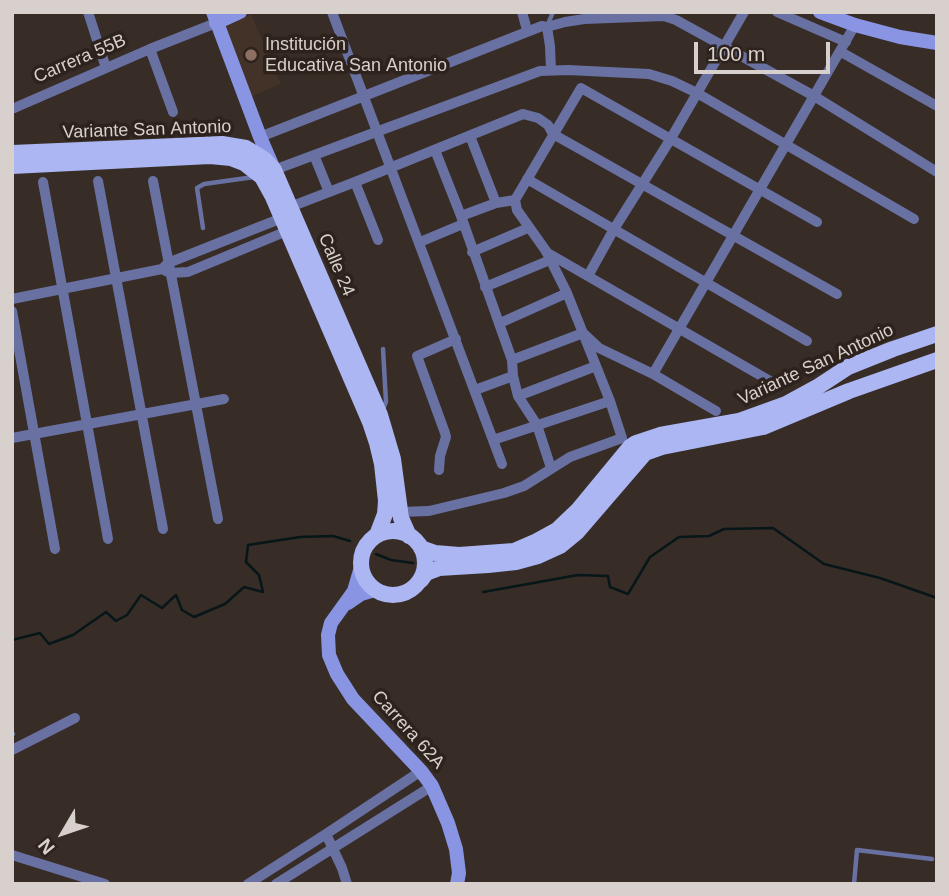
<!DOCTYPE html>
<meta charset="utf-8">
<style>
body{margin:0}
#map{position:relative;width:949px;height:896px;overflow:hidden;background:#372d26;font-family:Helvetica,sans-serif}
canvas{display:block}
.frame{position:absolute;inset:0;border:14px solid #d7d0cc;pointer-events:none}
.north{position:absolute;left:28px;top:798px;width:70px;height:70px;-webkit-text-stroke:5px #2d231c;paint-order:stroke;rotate:231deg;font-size:19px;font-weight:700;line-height:28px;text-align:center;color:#d7d0cc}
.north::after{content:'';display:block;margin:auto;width:24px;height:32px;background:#d7d0cc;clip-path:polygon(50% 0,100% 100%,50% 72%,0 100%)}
.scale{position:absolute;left:694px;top:42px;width:136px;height:32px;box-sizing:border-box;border:4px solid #d7d0cc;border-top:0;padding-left:9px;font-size:21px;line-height:24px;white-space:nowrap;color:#d7d0cc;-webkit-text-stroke:5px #2d231c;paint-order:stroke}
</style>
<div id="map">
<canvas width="949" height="896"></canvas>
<div class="frame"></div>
<div class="north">N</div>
<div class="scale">100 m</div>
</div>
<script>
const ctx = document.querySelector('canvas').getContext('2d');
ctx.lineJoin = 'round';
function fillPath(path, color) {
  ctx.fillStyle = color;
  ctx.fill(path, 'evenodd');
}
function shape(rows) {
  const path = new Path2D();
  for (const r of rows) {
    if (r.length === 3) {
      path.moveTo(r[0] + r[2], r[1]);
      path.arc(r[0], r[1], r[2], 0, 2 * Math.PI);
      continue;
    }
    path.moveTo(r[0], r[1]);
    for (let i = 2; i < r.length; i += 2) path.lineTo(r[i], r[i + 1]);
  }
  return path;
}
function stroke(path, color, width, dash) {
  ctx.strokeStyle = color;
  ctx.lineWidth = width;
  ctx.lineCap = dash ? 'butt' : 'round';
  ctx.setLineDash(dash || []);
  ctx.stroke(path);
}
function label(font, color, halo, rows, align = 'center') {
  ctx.font = font + ' Helvetica,sans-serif';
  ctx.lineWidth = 7;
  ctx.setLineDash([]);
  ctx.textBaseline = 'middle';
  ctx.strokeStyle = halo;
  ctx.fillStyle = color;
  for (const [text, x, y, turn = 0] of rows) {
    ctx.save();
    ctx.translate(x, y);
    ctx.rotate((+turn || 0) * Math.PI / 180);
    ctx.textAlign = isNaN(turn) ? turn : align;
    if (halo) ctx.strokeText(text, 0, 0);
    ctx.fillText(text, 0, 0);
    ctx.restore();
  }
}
fillPath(shape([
 [251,14,281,84,250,97,222,26]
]), '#433227');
stroke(shape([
 [376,554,391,560,413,563],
 [483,592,578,575,608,576,610,587,628,594,650,557,679,537,709,536,724,529,773,528,824,564,880,578,937,598],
 [12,640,40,633,49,644,73,635,106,612,116,621,127,615,141,595,162,608,176,595,182,610,194,617,225,604,244,587,263,592,259,575,246,562,248,545,300,537,333,536,350,541]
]), '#071618', 2.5);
stroke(shape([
 [548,24,553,12],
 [203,228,197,188,204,184,254,177],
 [382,411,386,402,383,349],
 [12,735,13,734],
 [854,884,857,850,932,859]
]), '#6971a2', 4.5);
stroke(shape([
 [88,12,106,68],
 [332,12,502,464],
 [522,12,527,30],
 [777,12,846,42],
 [547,27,565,22,584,19,664,16,676,20,814,96,937,172],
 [150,49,173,112],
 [841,52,937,106],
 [12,109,150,49,216,23],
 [470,136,496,203],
 [260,137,542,26,547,27,550,46,551,70],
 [435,150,461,216,512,360,513,376,518,396,537,425,551,468],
 [314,155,329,192],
 [274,170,540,71,568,70,649,74,672,81,697,93,914,219],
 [527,179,807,341],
 [98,181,163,529],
 [153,181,218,519],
 [43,182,108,539],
 [355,182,378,240],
 [515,200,581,88,817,222],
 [290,207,355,182,523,114,538,118,548,125,553,134,837,294],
 [461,216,496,203,515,200],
 [420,242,463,224],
 [472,252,528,228],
 [546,252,777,385],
 [164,267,168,263,282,218],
 [588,276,614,229,670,140,744,12],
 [485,287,550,260],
 [12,299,162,269,170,273,188,272,287,231],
 [12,311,55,549],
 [500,323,567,293],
 [512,360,583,333,599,348,653,374,716,411],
 [653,374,855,25],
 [475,390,513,376],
 [518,396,596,366],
 [12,438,224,399],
 [493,440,610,401],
 [439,470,440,456,446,437,445,433,417,356,456,339],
 [400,512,429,511,504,493,524,486,570,457,622,438,610,401,567,293,546,251,517,210,515,200],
 [12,750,75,718],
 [326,834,342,868,347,884],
 [12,855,105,884],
 [248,884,326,834,421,771],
 [276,884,432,786]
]), '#6971a2', 10);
stroke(shape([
 [213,12,260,137,273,167],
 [820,12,855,25,900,37,937,43],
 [216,23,240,12],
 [361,567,354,591,331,623,328,635,329,655,337,674,353,699,421,771,432,786,448,823,456,849,459,873,457,884],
 [348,603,361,594,375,590]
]), '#8995e3', 14);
stroke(shape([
 [12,153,222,144,246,148,264,159,274,170,380,415,393,459,401,518,409,536],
 [12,166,210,156,231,158,244,163,262,177,273,197,370,422,377,443,382,464,386,501,385,514,377,535],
 [393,563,32],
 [421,548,435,553,459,555,514,551,537,541,557,530,578,510,630,447,636,443,660,435,739,421,786,404,819,386,848,367,893,349,937,334],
 [421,580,426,573,439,568,488,565,516,562,538,556,560,546,577,532,645,453,662,447,763,427,849,391,937,360]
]), '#abb6f2', 16);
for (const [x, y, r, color] of [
 [251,55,7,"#8d6e63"]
]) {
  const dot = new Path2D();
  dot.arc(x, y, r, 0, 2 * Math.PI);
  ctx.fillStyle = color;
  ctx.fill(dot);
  stroke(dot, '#2d231c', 2.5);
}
label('18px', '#d7d0cc', '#2d231c', [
 ["Institución",265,45],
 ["Educativa San Antonio",265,66]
], 'left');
label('18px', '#d7d0cc', '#2d231c', [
 ["Carrera 55B",80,59,-23],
 ["Variante San Antonio",147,130,-2],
 ["Calle 24",336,265,67],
 ["Variante San Antonio",816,365,-25],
 ["Carrera 62A",408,730,48]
]);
</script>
